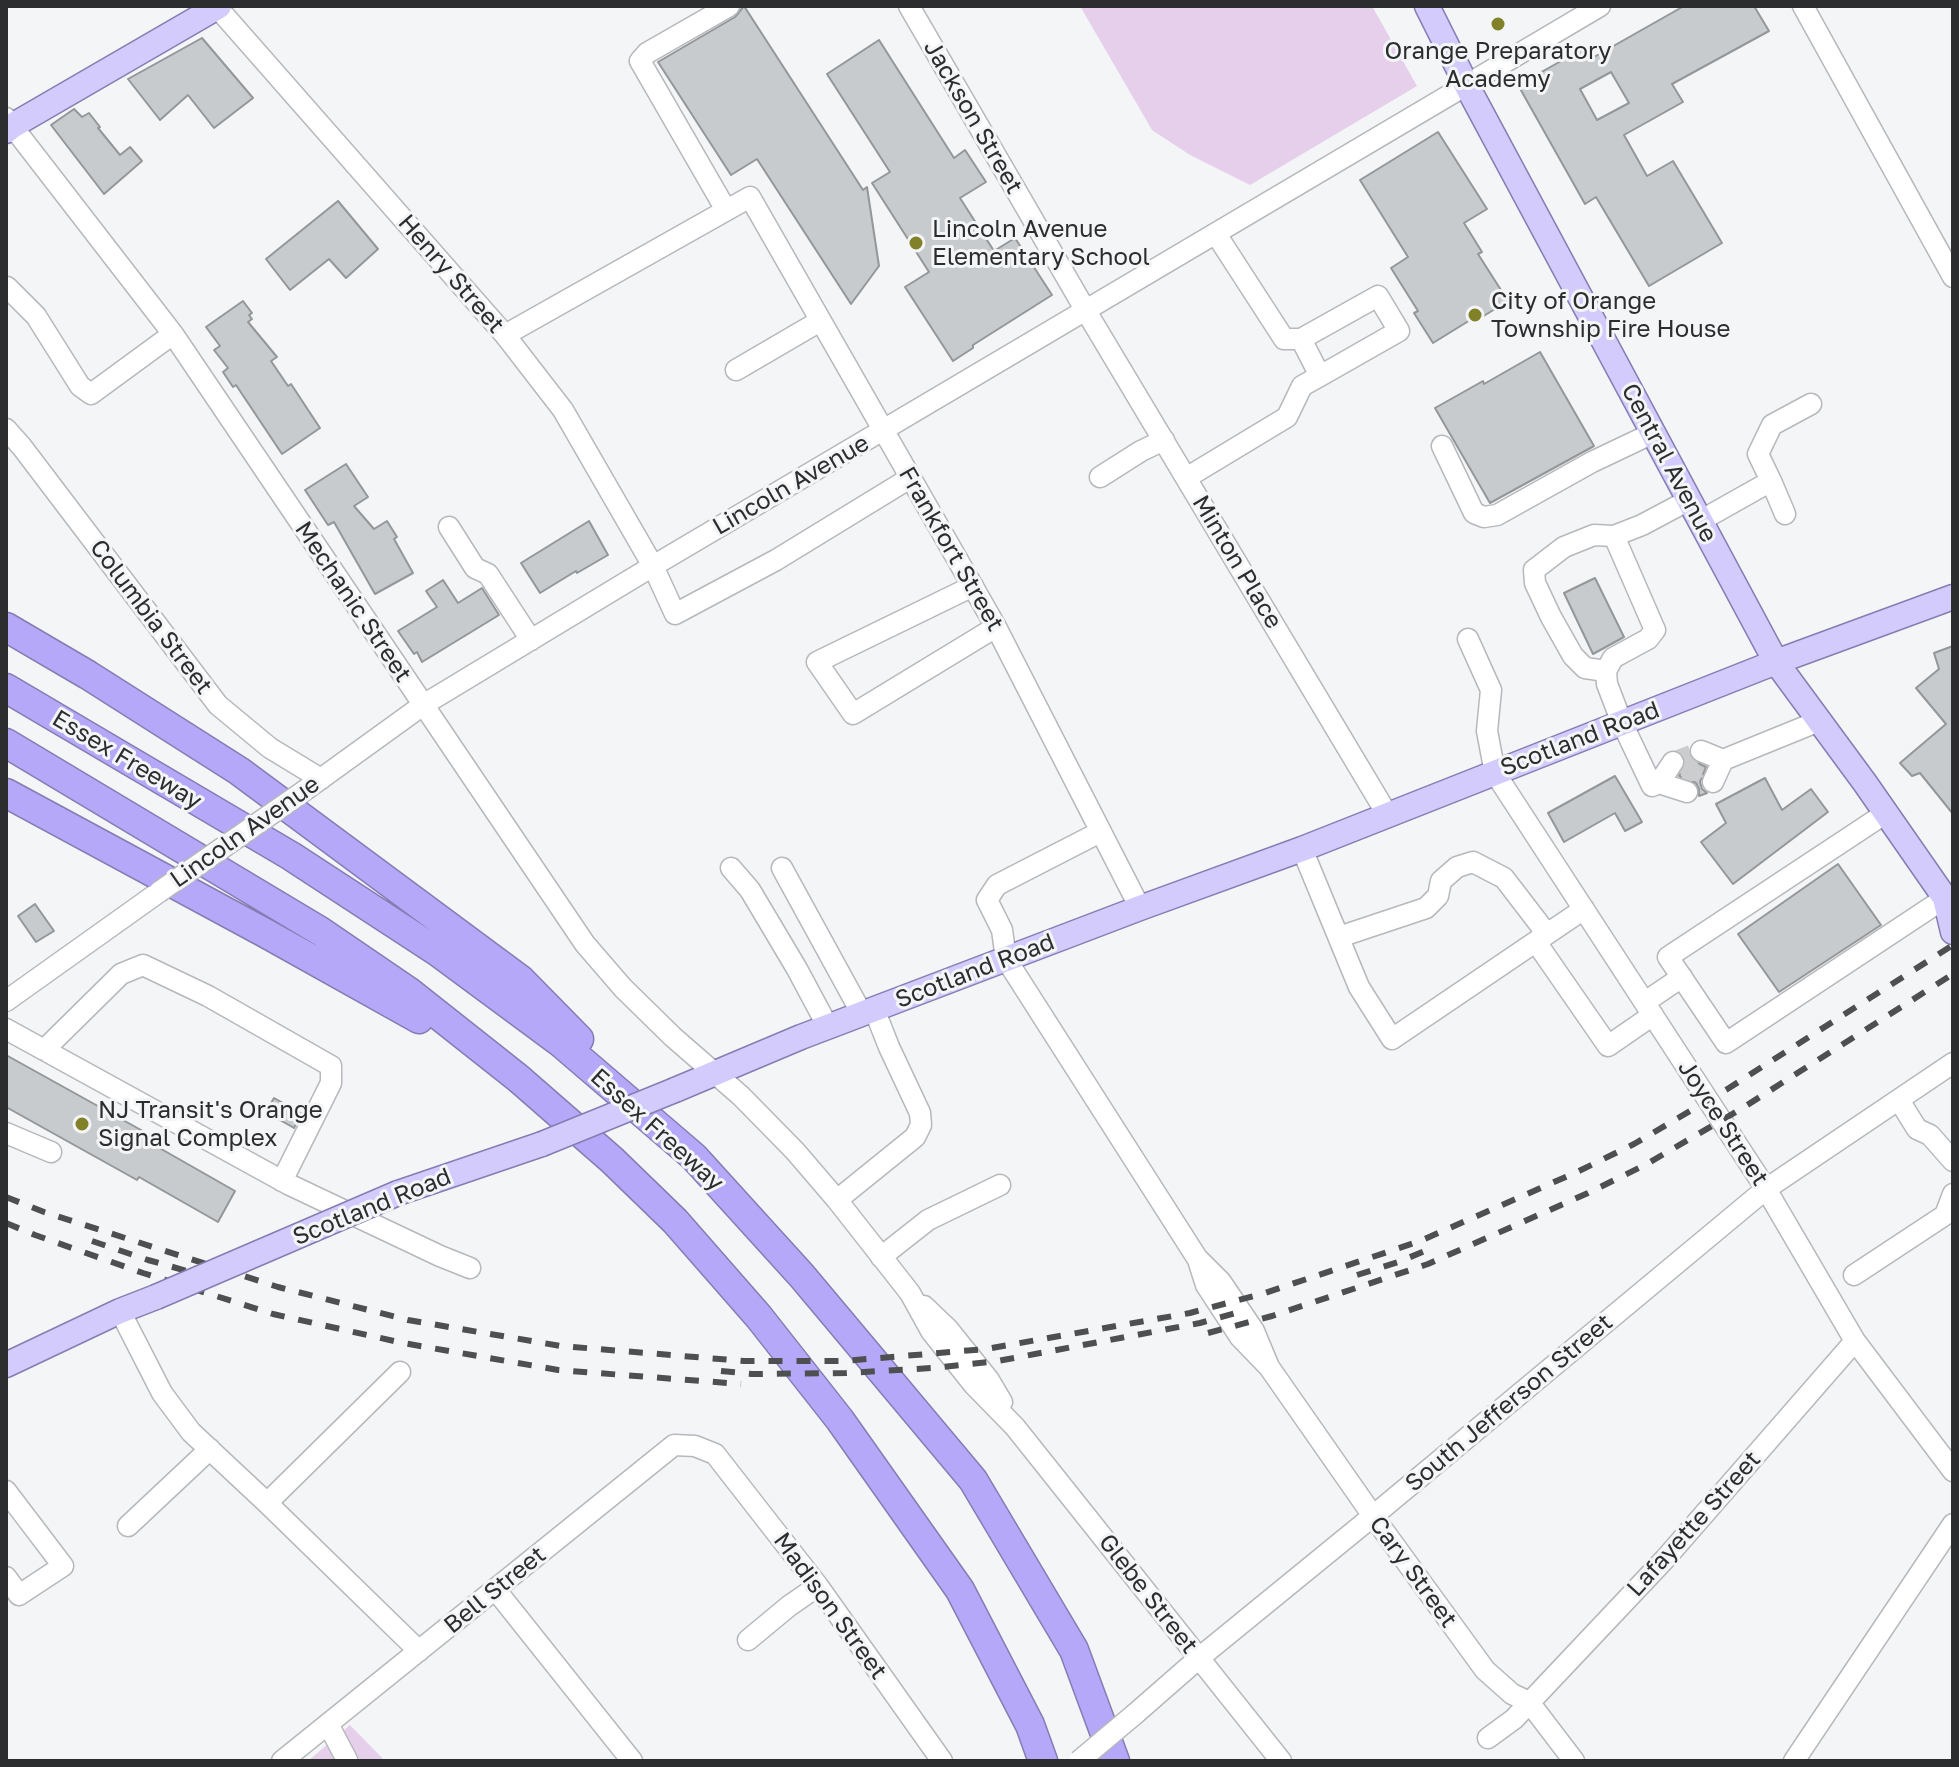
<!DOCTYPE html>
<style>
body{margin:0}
#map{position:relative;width:1959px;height:1767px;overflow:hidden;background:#f3f5f7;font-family:"Golos Text",sans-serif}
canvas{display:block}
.frame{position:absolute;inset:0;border:8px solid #2c2d2e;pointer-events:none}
</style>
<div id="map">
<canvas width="1959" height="1767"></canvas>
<div class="frame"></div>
</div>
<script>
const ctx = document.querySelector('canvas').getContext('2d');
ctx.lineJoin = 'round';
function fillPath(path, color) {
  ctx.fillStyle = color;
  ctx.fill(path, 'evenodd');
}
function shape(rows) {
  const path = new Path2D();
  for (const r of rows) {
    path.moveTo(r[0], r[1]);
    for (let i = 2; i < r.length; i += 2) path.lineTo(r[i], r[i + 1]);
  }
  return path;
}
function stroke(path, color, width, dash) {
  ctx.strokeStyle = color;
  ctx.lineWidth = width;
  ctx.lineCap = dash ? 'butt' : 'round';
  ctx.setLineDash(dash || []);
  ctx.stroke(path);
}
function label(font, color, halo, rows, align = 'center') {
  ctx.font = font + ' "Golos Text",sans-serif';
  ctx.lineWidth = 6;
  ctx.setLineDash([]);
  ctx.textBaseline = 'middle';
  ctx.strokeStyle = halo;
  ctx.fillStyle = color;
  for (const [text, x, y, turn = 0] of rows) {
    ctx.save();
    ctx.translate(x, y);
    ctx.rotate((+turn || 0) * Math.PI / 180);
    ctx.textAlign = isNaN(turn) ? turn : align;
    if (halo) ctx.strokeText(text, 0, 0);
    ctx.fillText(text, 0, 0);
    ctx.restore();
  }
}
fillPath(shape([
 [1080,6,1372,6,1417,86,1250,185,1190,155,1152,130],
 [350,1725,385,1761,308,1761]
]), '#e6cfea');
const building = shape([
 [744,6,863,190,867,187,879,266,851,304,757,159,731,175,658,62,735,17,744,6],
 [1684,6,1754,6,1769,31,1672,84,1683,102,1624,135,1647,176,1673,161,1722,243,1649,286,1596,197,1585,204,1518,85,1588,46,1594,57,1684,6],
 [1611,72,1629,103,1597,120,1580,89,1611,72],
 [202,38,253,98,214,128,188,95,160,120,128,79,202,38],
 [879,40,954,158,965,150,986,182,960,198,994,251,1015,238,1052,295,973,345,973,348,953,361,905,287,929,272,872,183,890,172,827,74,879,40],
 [74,109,82,117,89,113,100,127,98,128,120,155,130,147,142,161,104,194,51,125,74,109],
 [1438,132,1487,209,1464,223,1482,252,1478,254,1508,301,1482,317,1480,314,1433,343,1414,313,1418,311,1391,268,1408,257,1360,180,1438,132],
 [338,201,378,249,346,278,329,259,290,290,266,259,338,201],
 [243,301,252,313,249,315,252,319,248,322,277,357,271,361,288,386,291,384,320,428,282,454,236,385,233,387,223,372,228,368,214,350,220,346,206,327,243,301],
 [1540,352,1594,446,1490,503,1435,408,1483,381,1484,384,1540,352],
 [346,464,368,497,354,506,374,529,387,521,397,537,394,539,413,573,375,594,334,522,328,525,305,490,346,464],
 [589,521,608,555,577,573,576,571,540,593,521,563,589,521],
 [1595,578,1624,637,1593,654,1564,593,1595,578],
 [443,580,458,603,482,588,499,615,422,662,417,652,414,654,398,631,437,607,426,591,443,580],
 [1953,646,1953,814,1920,773,1912,776,1900,763,1946,724,1916,688,1939,669,1934,653,1953,646],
 [1688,752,1691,760,1706,767,1700,782,1702,789,1707,793,1699,796,1699,789,1696,783,1679,776,1686,764,1683,754,1688,752],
 [1615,776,1642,822,1625,831,1615,813,1564,842,1548,813,1615,776],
 [1765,778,1782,810,1811,789,1828,812,1733,884,1701,842,1726,823,1716,804,1765,778],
 [1838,864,1881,925,1779,992,1738,934,1838,864],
 [35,904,54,931,36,942,18,916,35,904],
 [6,1055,159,1140,156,1146,235,1191,218,1222,139,1177,137,1180,6,1107,6,1055],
 [274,1098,301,1113,294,1128,266,1112,274,1098]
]);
fillPath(building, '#c8cbcd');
stroke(building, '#949799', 2);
stroke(shape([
 [1673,762,1701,751],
 [1681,775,1706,765]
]), '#cbcdcf', 20, [20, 10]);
const minor = shape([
 [216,6,505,335,563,410,653,566,675,614,776,560,910,478],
 [909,6,1086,311,1387,814],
 [1803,6,1953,277],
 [6,118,173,334,585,944,623,988,673,1037,741,1096,795,1151,837,1200,910,1293,931,1331,974,1385,1015,1427,1281,1761],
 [726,210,640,61,647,53,729,6],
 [1216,234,1284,339,1301,339],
 [7,287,36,316,80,386,91,394,173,334],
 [505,335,750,197,996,627,1140,908],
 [736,370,820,321],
 [6,429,22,447,218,705,270,748,321,779],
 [1442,446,1474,513,1484,517,1497,515,1592,462,1653,433],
 [1100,477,1141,451,1164,440],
 [1186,478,1287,417,1302,386,1320,376,1399,331,1378,296,1301,339,1320,376],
 [1771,481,1758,454,1772,425,1811,404],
 [1700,521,1771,481,1785,514],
 [449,527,475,568,488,574,531,640],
 [1614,536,1655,630,1648,639,1613,658,1606,671,1607,684,1622,723,1652,786,1659,783,1687,792],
 [973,586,817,662,853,714,996,627],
 [1468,639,1491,690,1487,731,1495,773,1766,1189,1855,1341,1953,1471],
 [1606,671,1585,668,1573,656,1551,617,1535,583,1534,570,1564,547,1594,535,1614,536,1642,525,1689,500],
 [1701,751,1723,760],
 [1713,782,1723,760,1819,721],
 [1659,783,1673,762],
 [297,796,423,705,653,566,1600,6],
 [1886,813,1668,957,1726,1043,1945,898],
 [1100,832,997,885,987,900,1002,930,1006,959,1197,1258,1221,1282,1254,1331,1269,1367],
 [1302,849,1359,987,1392,1039,1584,909],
 [731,868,750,890,797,969,828,1027],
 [782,868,862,1014],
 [1339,937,1426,908,1438,896,1441,881,1457,867,1473,862,1504,878,1547,934],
 [1536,942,1608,1046,1653,1015],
 [6,1001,159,892],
 [1645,1002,1682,977],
 [6,1029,288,1184,440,1256,470,1268],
 [44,1050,121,974,143,965,208,996,331,1066,331,1083,282,1181],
 [1899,1100,1917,1129,1930,1135,1953,1161],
 [6,1133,51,1152],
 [837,1200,915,1137,921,1125,920,1113,889,1047,874,1009],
 [881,1257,928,1220,1000,1185],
 [1199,1263,1206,1285,1240,1337,1269,1367,1373,1516,1485,1670,1512,1694,1529,1702,1574,1761],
 [1854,1275,1945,1215,1953,1194],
 [924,1306,948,1329,989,1380,1002,1402],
 [120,1311,162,1393,191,1432,267,1503,419,1651],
 [6,1491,63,1566,19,1595,6,1577],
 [267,1503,400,1372],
 [128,1526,210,1449],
 [495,1589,632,1761],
 [748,1640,789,1606,818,1586],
 [1135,1714,1199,1658,1373,1516,1766,1189,1953,1063],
 [328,1724,347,1760,346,1761],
 [1488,1738,1514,1719,1665,1559,1855,1341],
 [282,1761,674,1445,695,1446,715,1454,818,1586,942,1761],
 [1794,1761,1953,1524]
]);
const major = shape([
 [1427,6,1467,86,1776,662,1865,783,1945,898,1953,904],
 [6,131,12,126,219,6],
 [1945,898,1953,932],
 [675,1090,801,1037,1140,908,1302,849,1776,662,1953,597],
 [398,1193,542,1144],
 [6,1365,120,1311,156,1297]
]);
const highway = shape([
 [6,627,88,675,239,771,521,980,579,1039],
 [6,688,291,856,438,952,561,1043,694,1157,802,1276,973,1480,1074,1650,1115,1761],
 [6,743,320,931,408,991,518,1078,612,1160,675,1221,759,1317,840,1420,960,1590,1030,1725,1043,1761],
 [6,793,267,934,419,1019]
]);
stroke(minor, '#b6b8bb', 23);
stroke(major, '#857db2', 27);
stroke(highway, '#857db2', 31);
stroke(minor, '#fff', 20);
stroke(major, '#d3cbfb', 24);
stroke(highway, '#b5a8f9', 28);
stroke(shape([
 [6,1197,44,1212,278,1287,408,1320,561,1346,744,1361,844,1361,986,1349,1190,1313,1265,1293,1420,1241,1577,1172,1634,1144,1729,1088,1953,945],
 [6,1223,35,1235,143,1273,273,1314,403,1343,558,1370,741,1384],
 [92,1241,148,1260,187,1271],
 [1357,1275,1398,1262,1425,1251],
 [1208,1333,1272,1316,1428,1264,1588,1193,1645,1165,1741,1109,1953,974],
 [721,1371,752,1374,846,1373,932,1368,998,1361,1200,1323,1247,1310]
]), '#4e4f50', 6, [14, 14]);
const minorBridge = shape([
 [159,892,297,796],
 [1079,1761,1135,1714]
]);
const majorBridge = shape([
 [542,1144,675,1090],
 [156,1297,398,1193]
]);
stroke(minorBridge, '#b6b8bb', 23, []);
stroke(majorBridge, '#857db2', 27, []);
stroke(minorBridge, '#fff', 20);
stroke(majorBridge, '#d3cbfb', 24);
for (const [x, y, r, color] of [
 [1498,24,8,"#818129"],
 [916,243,8,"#818129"],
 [1475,315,8,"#818129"],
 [82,1124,8,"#818129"]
]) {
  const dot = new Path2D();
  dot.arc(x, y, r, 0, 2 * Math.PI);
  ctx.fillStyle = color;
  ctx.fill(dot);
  stroke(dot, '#f3f5f7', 3);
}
label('24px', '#2c2d2e', '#f3f5f7', [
 ["Orange Preparatory",1498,51,"center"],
 ["Academy",1498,79,"center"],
 ["Lincoln Avenue",932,229],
 ["Elementary School",932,257],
 ["City of Orange",1491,301],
 ["Township Fire House",1491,329],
 ["NJ Transit's Orange",98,1110],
 ["Signal Complex",98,1138]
], 'left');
label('24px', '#2c2d2e', '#f3f5f7', [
 ["Jackson Street",973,117,60],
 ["Henry Street",451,274,49],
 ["Central Avenue",1669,463,62],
 ["Lincoln Avenue",791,485,-30],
 ["Frankfort Street",951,549,60],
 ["Minton Place",1237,562,59],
 ["Mechanic Street",353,602,56],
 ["Columbia Street",151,617,53],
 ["Scotland Road",1580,739,-21],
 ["Essex Freeway",127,760,31],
 ["Lincoln Avenue",245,832,-35],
 ["Scotland Road",975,971,-21],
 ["Joyce Street",1723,1123,57],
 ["Essex Freeway",657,1130,42],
 ["Scotland Road",372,1207,-22],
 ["South Jefferson Street",1509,1403,-40],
 ["Lafayette Street",1694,1524,-48],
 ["Cary Street",1413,1572,54],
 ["Bell Street",495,1590,-39],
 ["Glebe Street",1148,1594,52],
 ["Madison Street",830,1606,54]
]);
</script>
